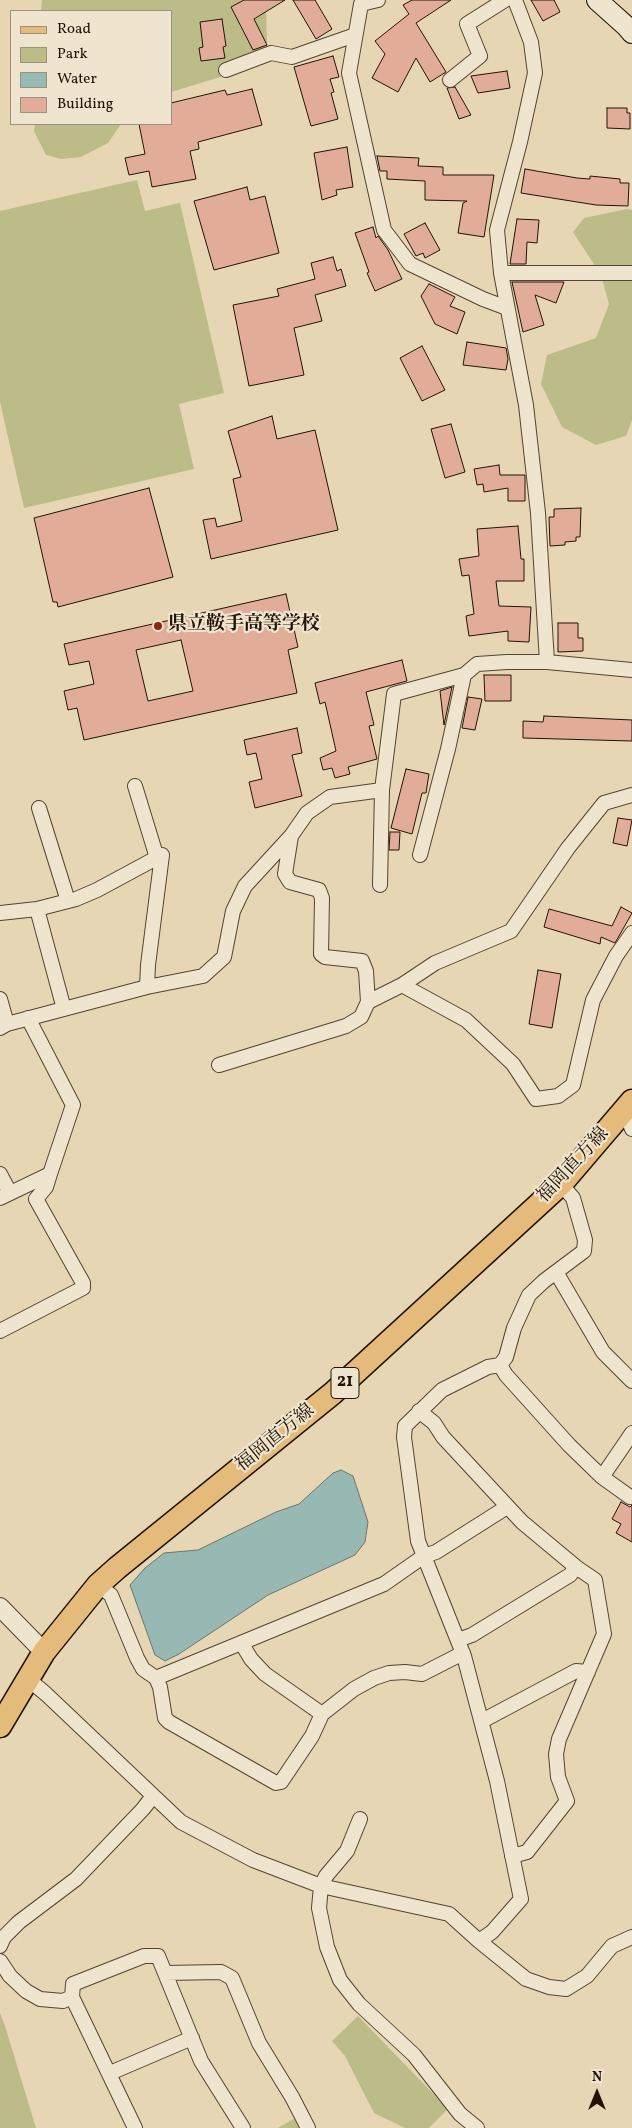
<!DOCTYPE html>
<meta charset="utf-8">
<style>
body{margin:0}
#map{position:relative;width:632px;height:2128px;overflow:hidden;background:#e7d6b3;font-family:Vollkorn,serif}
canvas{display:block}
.legend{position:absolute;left:10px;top:10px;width:162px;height:115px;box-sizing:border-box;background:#efe4ce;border:1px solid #9d907e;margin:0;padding:6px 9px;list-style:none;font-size:15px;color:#221306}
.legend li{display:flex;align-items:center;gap:10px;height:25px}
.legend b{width:25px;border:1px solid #9d907e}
.north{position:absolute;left:572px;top:2068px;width:50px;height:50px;-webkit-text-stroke:4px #efe4ce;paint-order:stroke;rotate:0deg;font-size:14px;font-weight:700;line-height:20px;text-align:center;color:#221306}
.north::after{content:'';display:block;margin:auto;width:18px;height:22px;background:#221306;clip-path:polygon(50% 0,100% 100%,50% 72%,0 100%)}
</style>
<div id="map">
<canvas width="632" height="2128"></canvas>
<ul class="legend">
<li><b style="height:6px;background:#e4bb7a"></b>Road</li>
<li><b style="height:14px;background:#bcbc88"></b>Park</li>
<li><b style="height:14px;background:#98b8b4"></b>Water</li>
<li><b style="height:14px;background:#e2ad98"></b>Building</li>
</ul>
<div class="north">N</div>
</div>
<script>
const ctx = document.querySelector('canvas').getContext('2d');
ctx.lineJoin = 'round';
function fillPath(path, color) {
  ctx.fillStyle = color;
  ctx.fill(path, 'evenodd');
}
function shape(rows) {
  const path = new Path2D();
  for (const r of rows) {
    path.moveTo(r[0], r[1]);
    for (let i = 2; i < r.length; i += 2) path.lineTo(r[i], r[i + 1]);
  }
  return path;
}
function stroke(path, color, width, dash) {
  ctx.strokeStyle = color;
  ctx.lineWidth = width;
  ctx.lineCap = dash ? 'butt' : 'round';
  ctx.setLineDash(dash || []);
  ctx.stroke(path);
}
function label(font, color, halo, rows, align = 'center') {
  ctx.font = font + ' Vollkorn,"Noto Serif JP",serif';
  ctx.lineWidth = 4.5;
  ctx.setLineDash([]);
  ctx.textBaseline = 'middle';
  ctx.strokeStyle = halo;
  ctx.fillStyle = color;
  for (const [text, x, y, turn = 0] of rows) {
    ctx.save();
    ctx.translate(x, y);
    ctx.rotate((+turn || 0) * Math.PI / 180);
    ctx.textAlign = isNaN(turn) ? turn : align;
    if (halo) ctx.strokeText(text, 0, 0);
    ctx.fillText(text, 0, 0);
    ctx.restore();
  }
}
fillPath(shape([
 [42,0,263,0,266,8,267,43,250,68,171,92,171,11,41,11],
 [35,124,121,124,108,143,81,157,61,159,46,155,34,131],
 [137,180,145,211,180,203,224,393,179,404,194,469,24,508,0,402,0,211],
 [627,209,632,210,632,420,626,436,596,445,562,427,541,384,547,355,596,338,609,304,601,275,573,232,584,218],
 [0,2013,5,2026,36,2128,0,2128],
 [358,2016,448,2109,429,2128,405,2128,374,2113,345,2056,332,2041],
 [297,2117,300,2128,278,2128]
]), '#bcbc88');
const water = shape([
 [341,1470,353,1476,368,1522,365,1542,355,1555,268,1595,179,1654,165,1661,155,1655,130,1585,145,1568,164,1553,198,1550,276,1512,299,1504,333,1473,341,1470]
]);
fillPath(water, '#98b8b4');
stroke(water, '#69766e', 1);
const building = shape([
 [244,0,285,0,254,19,267,45,253,50,231,7,244,0],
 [293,0,315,0,332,29,316,39,293,0],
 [412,0,451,0,416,23,446,72,430,82,416,58,398,92,372,78,385,54,375,41,409,14,403,5,412,0],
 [531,0,554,0,560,12,543,21,531,0],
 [222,19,226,46,223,47,225,58,201,61,199,48,203,47,200,22,222,19],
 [333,56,339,77,330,79,334,92,331,93,338,119,311,126,294,67,333,56],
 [507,71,510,88,478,93,471,76,507,71],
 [455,87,471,115,459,119,447,88,455,87],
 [252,89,262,125,198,142,199,149,190,151,196,179,152,187,149,171,129,175,125,158,145,154,139,124,171,124,171,103,225,90,227,95,252,89],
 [607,108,627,108,627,113,630,113,630,129,607,128,607,108],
 [347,147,353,187,336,190,337,195,322,200,314,153,347,147],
 [377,156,419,158,418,166,443,167,443,175,494,175,484,237,458,233,463,203,467,201,425,200,425,181,387,179,387,171,380,171,377,156],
 [525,169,577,178,590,179,590,176,620,179,620,183,629,183,628,206,596,205,521,193,525,169],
 [247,187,250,200,265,196,279,253,214,270,194,201,247,187],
 [517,219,539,220,537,243,527,242,526,264,510,264,517,219],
 [425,223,440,250,425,258,423,253,416,256,404,234,425,223],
 [373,227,376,238,378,236,388,250,402,279,375,291,367,273,369,272,355,233,373,227],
 [333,257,337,271,341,269,346,286,315,295,322,321,294,328,304,375,249,386,233,305,279,296,277,289,315,279,311,263,333,257],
 [512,282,564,282,556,303,535,295,544,325,523,332,512,282],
 [429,284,455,297,450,306,465,312,457,334,435,324,421,296,429,284],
 [467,342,506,348,508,359,506,370,463,365,467,342],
 [422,346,445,390,422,401,400,358,422,346],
 [272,416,277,439,315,430,338,530,211,559,203,520,215,518,217,527,242,521,233,479,241,477,228,431,272,416],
 [451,424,465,472,445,478,431,429,451,424],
 [499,465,500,475,525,475,525,501,508,501,508,488,484,492,483,484,477,485,474,469,499,465],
 [149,488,173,577,58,607,57,602,53,602,34,518,149,488],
 [581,508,580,537,576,537,576,541,565,542,565,545,550,546,549,517,554,517,554,509,581,508],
 [518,526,521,559,524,559,524,581,496,581,499,606,531,607,529,642,508,641,508,631,469,636,466,616,474,614,469,575,462,576,459,559,479,556,477,529,518,526],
 [286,594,298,647,288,650,297,693,84,740,77,708,68,710,64,691,94,684,89,661,69,665,64,644,286,594],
 [181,640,193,691,148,701,136,650,181,640],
 [558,623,578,623,578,638,583,638,583,651,558,652,558,623],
 [402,660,407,681,366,692,374,725,369,726,377,759,348,767,350,774,335,778,332,768,323,770,320,758,336,751,325,702,320,704,315,683,402,660],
 [484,675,511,675,511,701,485,701,484,675],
 [452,687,444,725,440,691,452,687],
 [468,697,482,699,475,730,462,728,468,697],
 [544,716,632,720,632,741,523,738,523,721,543,722,544,716],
 [297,728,302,753,292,755,302,796,255,808,249,782,262,779,256,753,247,755,244,740,297,728],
 [406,769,429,774,426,793,422,793,412,834,391,828,406,769],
 [618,818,632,820,627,846,613,843,618,818],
 [390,832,400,832,399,850,389,850,390,832],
 [621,907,632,913,615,943,601,937,600,944,544,927,549,909,612,926,621,907],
 [538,970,561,974,552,1028,529,1024,538,970],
 [621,1502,630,1507,632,1505,632,1542,616,1533,621,1524,612,1519,621,1502]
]);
fillPath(building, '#e2ad98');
stroke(building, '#221306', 1);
const minor = shape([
 [515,0,531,42,535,73,520,142,497,230,501,273,526,405,538,513,547,662],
 [361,4,349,73,384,230,410,264,483,299,507,308],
 [361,4,378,0],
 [226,70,271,53,292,57,355,35],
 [450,80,480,56,467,24,505,0],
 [501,273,632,273],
 [135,786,157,858],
 [39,808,68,901],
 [291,836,285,874,290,882,319,890,322,898,321,954,325,957,362,961,366,971,368,1002],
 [420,855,448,749,464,675],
 [380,885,382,790],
 [37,909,64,1009],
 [0,913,37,909,76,899,97,890,162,855,148,965,147,987],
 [402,985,466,1020,513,1064,536,1099,558,1096,573,1085,593,1000,616,956,632,933],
 [0,999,7,1024],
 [0,1028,7,1024,147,987,203,976,224,957,233,911,245,886,291,836,307,813,330,797,382,790,394,694,464,675,477,664,507,662,547,662,632,670],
 [219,1065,346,1026,361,1017,368,1002,402,985,435,963,511,931,568,848,604,803,632,795],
 [625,1111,632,1129],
 [0,1174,10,1193],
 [0,1198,50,1174,73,1105,28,1018],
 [556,1272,603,1352,632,1381],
 [0,1331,83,1288,83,1283,36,1199,46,1187,50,1174],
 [500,1365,506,1375,569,1445,602,1477,632,1433],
 [419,1411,434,1423,443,1437,522,1522,576,1567,595,1580,604,1634,559,1739,556,1754,558,1777,567,1801,527,1852,512,1856],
 [602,1477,630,1497],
 [98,1585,111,1595,137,1658,143,1669,156,1678,384,1584,424,1556,436,1552,507,1507],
 [458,1640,472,1635,570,1575,576,1567],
 [242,1644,251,1659,265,1674,322,1714],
 [156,1678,160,1687,165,1718,169,1722,276,1783,281,1782,312,1736,322,1714,354,1689,374,1678,389,1673,405,1672,422,1674,463,1653],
 [28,1679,46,1694,181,1822,253,1860,321,1886,449,1914,479,1941,526,1979,549,1987,566,1989,587,1976,612,1946,632,1937],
 [482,1721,576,1671,588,1672],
 [360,1819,347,1851,326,1876,321,1886,319,1908,327,1947,340,1980,359,2004,414,2055,460,2114,477,2128],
 [479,1941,492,1932,521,1899,497,1781,464,1656,418,1541,404,1437,405,1426,442,1390,488,1367,500,1365,506,1357,514,1328,529,1295,544,1281,584,1251,585,1240,573,1198,561,1184],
 [0,1946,4,1937,19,1922,76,1879,143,1809,153,1796],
 [0,1961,10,1976,26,1991,40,1999,63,2001,72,1997,135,2128],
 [165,1973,221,1972,232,1978,259,2043,292,2097,308,2128],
 [72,1997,73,1984,144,1956,158,1956,201,2061,243,2128],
 [110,2073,192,2038]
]);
const tertiary = shape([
 [0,1607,44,1652]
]);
const secondary = shape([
 [597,0,626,26,632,33]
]);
const primary = shape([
 [0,1726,44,1652,98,1585,117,1568,333,1393,561,1184,632,1101]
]);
stroke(minor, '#534431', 16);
stroke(tertiary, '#534431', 20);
stroke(secondary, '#221306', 22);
stroke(primary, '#221306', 25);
stroke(minor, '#efe4ce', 14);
stroke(tertiary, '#efe4ce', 18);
stroke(secondary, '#efe4ce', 20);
stroke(primary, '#e4bb7a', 22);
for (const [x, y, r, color] of [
 [158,626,5,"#8f2418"]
]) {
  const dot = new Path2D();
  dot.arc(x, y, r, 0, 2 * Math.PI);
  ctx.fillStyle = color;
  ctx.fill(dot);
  stroke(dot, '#efe4ce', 2);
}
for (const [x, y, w] of [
 [345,1383,28]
]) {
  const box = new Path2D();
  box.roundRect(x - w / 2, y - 15.5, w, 31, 4);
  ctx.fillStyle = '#efe4ce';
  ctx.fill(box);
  stroke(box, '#221306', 1);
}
label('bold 18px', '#221306', null, [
 ["21",345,1383]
]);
label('bold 19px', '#221306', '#efe4ce', [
 ["県立鞍手高等学校",168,626]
], 'left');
label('19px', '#221306', '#efe4ce', [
 ["福岡直方線",574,1166,-47],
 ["福岡直方線",276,1439,-39]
]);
</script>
